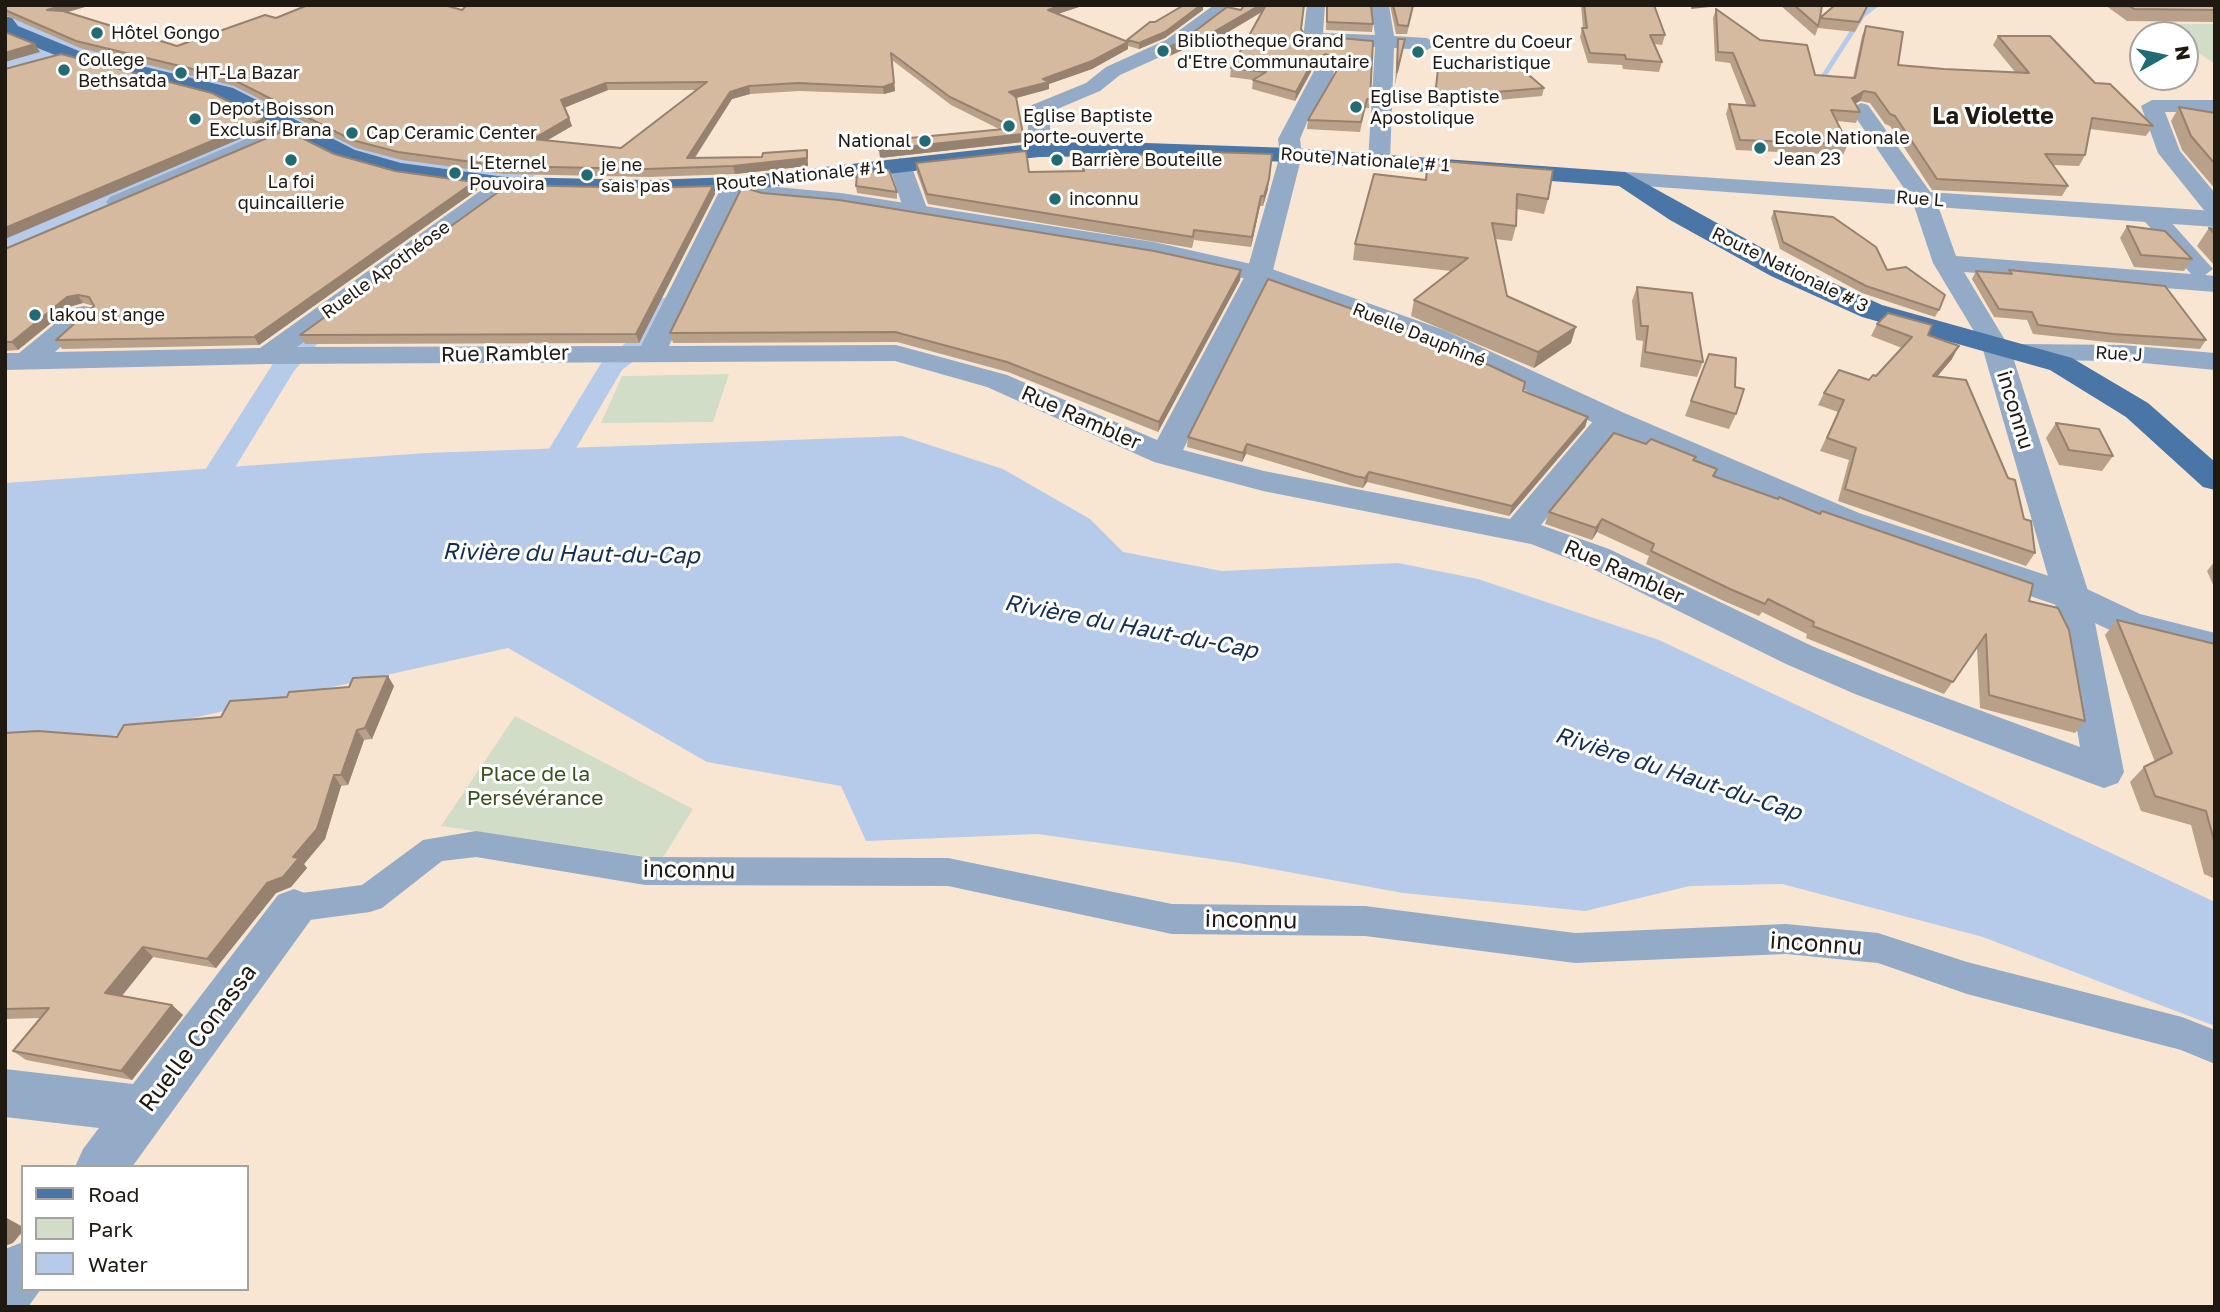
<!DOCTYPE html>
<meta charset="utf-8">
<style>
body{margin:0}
#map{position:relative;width:2220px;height:1312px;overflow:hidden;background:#f9e6d2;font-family:"Golos Text",sans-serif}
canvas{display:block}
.frame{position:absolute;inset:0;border:7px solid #1f1912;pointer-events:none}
.legend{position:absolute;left:21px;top:1165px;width:228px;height:126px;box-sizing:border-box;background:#fff;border:2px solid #a5a3a0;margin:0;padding:9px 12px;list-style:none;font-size:21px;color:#1f1912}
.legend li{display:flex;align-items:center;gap:14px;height:35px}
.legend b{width:35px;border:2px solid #a5a3a0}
.north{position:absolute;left:2129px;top:21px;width:70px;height:70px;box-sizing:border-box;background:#fff;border:2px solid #a5a3a0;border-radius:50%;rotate:81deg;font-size:19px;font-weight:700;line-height:28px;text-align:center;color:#1f1912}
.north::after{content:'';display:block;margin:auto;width:24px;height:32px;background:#216c73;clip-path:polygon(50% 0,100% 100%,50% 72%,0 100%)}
</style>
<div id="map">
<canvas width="2220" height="1312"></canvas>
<div class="frame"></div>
<ul class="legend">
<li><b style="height:9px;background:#4975a7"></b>Road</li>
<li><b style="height:19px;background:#d2ddc8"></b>Park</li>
<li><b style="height:19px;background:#b6cbea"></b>Water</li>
</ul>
<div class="north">N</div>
</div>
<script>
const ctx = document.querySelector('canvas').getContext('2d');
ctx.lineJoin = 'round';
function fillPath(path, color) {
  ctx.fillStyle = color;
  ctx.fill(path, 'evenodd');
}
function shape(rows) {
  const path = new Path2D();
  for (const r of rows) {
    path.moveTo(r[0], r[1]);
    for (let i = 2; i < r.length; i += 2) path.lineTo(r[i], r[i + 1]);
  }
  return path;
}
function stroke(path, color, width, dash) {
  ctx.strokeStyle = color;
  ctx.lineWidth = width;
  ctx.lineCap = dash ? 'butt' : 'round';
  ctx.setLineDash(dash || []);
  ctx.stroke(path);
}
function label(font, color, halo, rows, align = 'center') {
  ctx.font = font + ' "Golos Text",sans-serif';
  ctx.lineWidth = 6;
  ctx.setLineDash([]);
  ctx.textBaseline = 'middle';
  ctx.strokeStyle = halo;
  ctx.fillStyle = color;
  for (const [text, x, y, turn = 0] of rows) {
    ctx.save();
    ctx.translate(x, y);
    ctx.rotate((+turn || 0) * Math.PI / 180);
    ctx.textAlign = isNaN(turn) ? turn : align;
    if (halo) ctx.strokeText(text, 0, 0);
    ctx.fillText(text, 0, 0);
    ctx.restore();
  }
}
fillPath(shape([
 [2155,24,2215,24,2215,64,2185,44,2185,35,2172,35],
 [729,374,713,422,601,423,622,376],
 [515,716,693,809,662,859,441,826]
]), '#d2ddc8');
fillPath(shape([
 [902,436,1003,469,1090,519,1123,552,1222,571,1398,563,1478,579,1659,640,2215,902,2215,1026,1983,937,1782,884,1690,886,1585,911,1403,893,1239,863,1038,834,866,841,841,786,707,762,508,648,103,738,5,737,5,483,426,453]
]), '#b6cbea');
stroke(shape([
 [1821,80,1863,15,1876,5]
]), '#b6cbea', 5);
fillPath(shape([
 [5,5,18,5,23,16,59,36,258,90,368,148,396,155,525,169,535,175,493,211,485,212,474,206,506,179,396,167,354,156,291,123,270,135,5,252,5,237,276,115,244,98,72,51,5,68,5,57,53,45,10,23,5,5],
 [667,297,676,299,679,304,654,346,622,370,548,496,538,499,528,496,524,490,603,360,635,336,658,299,667,297],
 [339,308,348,310,351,315,318,343,294,371,209,510,199,512,189,510,184,503,274,362,300,333,330,310,339,308]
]), '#b6cbea');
fillPath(shape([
 [476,831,645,857,948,858,1172,904,1365,906,1575,933,1786,924,1878,933,1967,962,2182,1017,2215,1030,2215,1064,2181,1050,1967,994,1878,963,1786,954,1575,963,1365,936,1172,934,948,886,645,885,476,857,442,861,382,908,370,912,294,922,282,918,277,908,282,898,294,894,362,885,423,840,476,831]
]), '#93abc7');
fillPath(shape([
 [1214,5,1235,5,1180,48,1120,75,1100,91,1050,112,1050,150,1047,155,1031,155,1028,150,1028,109,1032,105,1086,83,1106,67,1166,40,1214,5],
 [1307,5,1325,5,1323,33,1375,35,1371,5,1389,5,1394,36,1427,38,1437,44,1427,50,1394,48,1390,161,1387,166,1371,166,1368,161,1375,47,1306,42,1303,38,1307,5],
 [1324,65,1334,71,1332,80,1310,115,1300,139,1302,155,1272,274,1183,450,1264,471,1510,519,1600,413,1611,410,1622,413,1626,419,1622,425,1541,525,1609,549,1812,646,1881,674,2080,747,2054,597,1981,343,1933,263,1912,200,1850,109,1861,103,1868,105,1936,200,1956,256,2191,274,2139,215,2142,210,2151,208,2160,210,2213,269,2205,275,2215,276,2215,292,1964,272,2011,350,2024,344,2123,345,2215,353,2215,370,2123,361,2024,360,2013,357,2090,597,2124,772,2118,783,2104,788,2090,783,1855,694,1786,664,1585,565,1531,544,1263,491,1154,462,987,387,895,361,267,364,5,370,5,353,19,353,74,308,84,306,94,308,97,314,55,352,260,348,497,179,505,177,513,179,517,184,513,189,297,347,641,346,723,184,727,179,735,177,743,179,747,184,669,346,896,345,1007,375,1157,440,1246,274,1280,155,1278,139,1314,71,1324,65],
 [2152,100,2215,100,2215,112,2165,112,2180,151,2215,193,2215,216,2207,214,2158,153,2141,106,2152,100],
 [291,120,302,126,299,131,126,207,110,207,106,202,110,197,291,120],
 [900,158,911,165,928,211,924,216,916,218,908,216,904,211,889,165,900,158],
 [294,889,310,895,316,908,310,921,132,1167,75,1167,83,1149,99,1128,5,1117,5,1069,133,1084,278,895,294,889],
 [23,1242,23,1289,41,1289,28,1307,5,1307,5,1249,23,1242]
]), '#93abc7');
fillPath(shape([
 [1625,172,2215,211,2215,227,1616,184,1613,179,1616,174,1625,172],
 [735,177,766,186,841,193,1154,242,1269,268,1444,330,1622,412,1859,513,2085,588,2140,614,2215,633,2215,661,2116,633,2059,606,1835,529,1600,426,1424,342,1251,280,1154,258,841,207,764,200,726,189,723,184,726,179,735,177]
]), '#93abc7');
fillPath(shape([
 [5,16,12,18,18,26,79,51,233,88,355,150,401,163,505,177,648,180,735,177,1039,143,1117,142,1291,148,1625,172,1791,264,1882,305,2072,358,2148,403,2215,462,2215,490,2203,487,2126,417,2050,370,1862,317,1771,276,1670,220,1619,186,1291,162,1117,156,1039,157,735,191,648,194,505,191,399,177,339,160,217,98,65,59,5,35,5,16]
]), '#4975a7');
fillPath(shape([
 [5,5,67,13,177,46,276,18,462,10,467,5,1085,5,1058,14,1127,41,1127,40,1155,22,1203,10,1165,38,1139,49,1128,46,1128,49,1092,69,1049,84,1049,89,1016,98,1023,142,880,158,1001,130,951,105,892,60,895,91,884,94,799,91,750,94,732,99,695,158,762,157,807,150,808,166,735,174,648,177,505,174,402,160,356,148,234,86,80,48,5,15],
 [608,90,697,90,621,148,547,140,572,126,565,107],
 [1304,5,1301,29,1305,35,1373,41,1370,99,1369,108,1365,108,1360,132,1307,129,1308,120,1336,72,1336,70,1325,63,1312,70,1295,101,1252,89,1253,80,1230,77,1231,68,1262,12,1198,50,1189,47,1165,58,1182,41,1241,10],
 [1327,5,1371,5,1373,24,1372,32,1326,30],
 [1390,5,1414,5,1407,34,1396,34],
 [1581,5,1654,5,1665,35,1662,45,1655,44,1662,62,1659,72,1623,69,1622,65,1588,63,1580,37,1582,28,1583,28],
 [1780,5,1822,5,1820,18,1868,5,1855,32,1818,28,1815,36],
 [2105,5,2215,5,2215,22,2127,21],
 [1716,9,1760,40,1815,75,1853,78,1862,36,1866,26,1898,65,1944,69,2015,72,1993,45,1998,36,2095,83,2153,126,2146,136,2090,129,2085,155,2079,166,2053,165,2068,186,2062,196,1932,190,1890,126,1885,124,1870,103,1860,101,1855,104,1860,112,1856,123,1837,121,1848,144,1843,155,1736,150,1726,114,1729,104,1747,106,1730,63,1715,61,1713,18],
 [1398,39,1405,39,1395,85,1397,51],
 [1439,59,1544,88,1542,96,1433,106],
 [2179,107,2215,113,2215,189,2182,150,2171,121],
 [334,154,395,171,474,182,477,190,259,345,62,349,56,340,94,306,83,303,72,306,18,350,5,351,5,249],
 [1082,158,1155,164,1268,189,1263,206,1260,206,1251,247,1194,240,1192,248,928,204,917,173,916,163,1029,172,1082,171],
 [1428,160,1548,199,1544,214,1517,209,1516,226,1512,241,1495,239,1507,296,1571,343,1534,368,1411,316,1414,300,1451,271,1353,260,1355,244,1425,179],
 [713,186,715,194,639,343,305,344,300,335,646,188],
 [856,186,897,192,897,199,857,193],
 [762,193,1241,270,1240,280,1158,432,1008,372,897,342,673,343,670,333],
 [1774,211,1887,270,1939,310,1935,317,1862,293,1780,249,1771,218],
 [2127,226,2192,259,2184,271,2134,267,2120,238],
 [2209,228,2215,229,2215,266,2197,246],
 [2009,270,2206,340,2200,349,2107,342,2033,334,2027,320,1994,317,1972,279,1976,271,2007,274],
 [1637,287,1703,362,1697,377,1640,367,1643,341,1636,340,1632,301],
 [1877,324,1928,335,1952,359,1937,377,2024,519,2035,553,2026,566,1838,501,1849,460,1820,451,1838,412,1818,405,1824,393,1869,380,1876,376,1902,348,1871,336],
 [1709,354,1735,387,1736,414,1729,429,1685,416],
 [1523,391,1588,417,1585,427,1509,516,1367,482,1363,488,1353,486,1246,454,1242,462,1187,447,1188,437],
 [2056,423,2113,456,2102,471,2059,465,2046,438],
 [1646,444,1694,461,1713,476,2029,601,2085,721,2075,733,1980,708,1977,647,1944,694,1806,638,1807,634,1762,612,1759,616,1724,601,1646,564,1649,556,1597,532,1592,540,1545,524,1549,512],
 [2215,561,2215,589,2207,571],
 [2117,620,2215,644,2215,879,2204,874,2191,825,2141,811,2130,782,2144,767,2155,762,2105,635],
 [394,686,372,739,364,740,348,785,341,786,325,839,304,864,307,868,291,887,276,893,216,968,153,957,122,996,172,1005,183,1015,132,1080,26,1060,13,1051,41,1018,5,1019,5,733,117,737,221,717,287,697]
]), '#b8a089');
fillPath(shape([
 [64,5,92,5,51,17,47,10],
 [1062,5,1085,5,1048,17,1048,10],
 [1201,5,1203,5,1203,10,1165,38,1139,49,1139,43],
 [1260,5,1268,5,1268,8,1198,50,1198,41],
 [1692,5,1728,5,1691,9],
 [1190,39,1189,47,1165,58,1165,49],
 [1128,42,1128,49,1092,69,1049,84,1049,89,1009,100,1009,92,1043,79],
 [35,44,40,52,5,62,5,53],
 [891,53,895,91,884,94,883,87],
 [1326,54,1325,63,1312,70,1295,101,1296,92,1313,61],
 [606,83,608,90,564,108,561,100],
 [749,86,750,94,732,99,689,166,687,158,730,92],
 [1864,91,1860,101,1847,108,1852,98],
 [569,118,572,126,536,147,533,139],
 [264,119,268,127,5,239,5,228],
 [1023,134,1023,142,880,158,879,150],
 [807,150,808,166,735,174,733,166],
 [1272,154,1268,189,1263,206,1264,196],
 [474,182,477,190,259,345,254,337],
 [713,186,715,194,639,343,636,334],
 [1261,196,1260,206,1251,247,1252,237],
 [1241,270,1240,280,1158,432,1159,422],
 [78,295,83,303,72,306,18,350,12,342,67,297],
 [1576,327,1571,343,1534,368,1538,352],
 [1959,346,1952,359,1926,389,1933,376],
 [1588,417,1585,427,1509,516,1512,506],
 [1247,444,1246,454,1242,462,1243,453],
 [1369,472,1367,482,1363,488,1365,478],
 [1602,519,1597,532,1592,540,1596,528],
 [388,676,394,686,372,739,365,728],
 [357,730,364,740,348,785,341,775],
 [334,775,341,786,325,839,304,864,307,868,291,887,276,893,216,968,207,959,267,883,293,857],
 [143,947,153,957,116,1003,105,993],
 [172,1005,183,1015,132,1080,121,1071],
 [5,1217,23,1227,23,1231,13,1243,5,1246]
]), '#96826f');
const building = shape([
 [5,5,64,5,47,10,63,11,177,46,265,15,276,18,308,5,444,5,462,10,467,5,1062,5,1048,10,1128,42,1092,61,1043,79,1049,82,1009,92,1016,97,1023,134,879,150,878,141,1015,128,950,97,891,53,894,83,883,87,798,83,749,86,730,92,687,158,762,157,763,153,807,150,807,158,733,166,646,169,502,166,398,152,352,140,230,78,76,41,5,10,5,5],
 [707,82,621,148,533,139,569,118,561,100,606,83,707,82],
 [1184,5,1201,5,1165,32,1139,43,1127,40,1150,22,1155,22,1184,5],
 [1244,5,1260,5,1198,41,1190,39,1165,49,1182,41,1227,7,1241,10,1244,5],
 [1266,5,1304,5,1301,29,1305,35,1373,41,1370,99,1367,99,1361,122,1308,120,1336,72,1338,61,1326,54,1313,61,1296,92,1253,80,1266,72,1231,68,1266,5],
 [1327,5,1371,5,1373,24,1327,22,1327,5],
 [1393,5,1413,5,1408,26,1398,25,1393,5],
 [1584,5,1654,5,1665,35,1650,35,1662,62,1626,59,1625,55,1590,53,1582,28,1587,28,1584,5],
 [1794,5,1822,5,1820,18,1835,5,1868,5,1859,22,1820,18,1818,26,1794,5],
 [2128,5,2215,5,2215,10,2134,9,2128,5],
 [1716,9,1760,40,1807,45,1815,75,1855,78,1866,26,1903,32,1898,65,1944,69,2029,73,1998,36,2050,36,2095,83,2110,84,2153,126,2092,118,2085,155,2045,154,2068,186,1937,179,1895,116,1890,114,1875,93,1864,91,1852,98,1860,112,1831,110,1848,144,1740,140,1729,104,1755,106,1733,53,1718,52,1716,9],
 [5,32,35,44,5,53,5,32],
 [1398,39,1405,39,1397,72,1398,39],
 [61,54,212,93,264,119,5,228,5,69,61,54],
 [1439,59,1510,59,1544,88,1435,97,1439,59],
 [2179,107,2215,113,2215,164,2191,136,2179,107],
 [286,130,334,154,395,171,474,182,254,337,56,340,94,306,89,297,78,295,67,297,12,342,5,342,5,249,286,130],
 [1026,151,1029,172,1084,171,1082,158,1151,154,1155,164,1208,161,1209,152,1272,154,1269,179,1264,196,1261,196,1252,237,1194,230,1193,237,927,194,916,163,1026,151],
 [1428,160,1553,170,1548,199,1517,194,1516,226,1492,223,1507,296,1576,327,1538,352,1414,300,1468,258,1355,244,1374,174,1426,180,1428,160],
 [889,170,897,192,856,186,857,173,889,170],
 [508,185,646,188,713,186,636,334,300,335,508,185],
 [742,187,762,193,839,200,1154,251,1241,270,1159,422,1007,362,895,332,670,333,742,187],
 [1774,211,1833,217,1876,247,1887,270,1906,267,1945,295,1939,310,1866,286,1783,242,1774,211],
 [2127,226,2165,231,2192,259,2141,255,2127,226],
 [2209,228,2215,229,2215,234,2209,228],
 [2009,270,2165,286,2206,340,2113,334,2038,325,2032,312,1999,309,1976,271,2012,274,2009,270],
 [1268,279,1425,335,1525,382,1523,391,1588,417,1512,506,1369,472,1365,478,1355,476,1247,444,1243,453,1188,437,1268,279],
 [1637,287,1692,293,1703,362,1645,352,1648,326,1641,326,1637,287],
 [1888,313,1932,325,1928,335,1959,346,1933,376,1966,380,2008,478,2015,480,2024,519,2031,521,2035,553,1845,489,1856,448,1827,438,1844,400,1824,393,1839,370,1869,380,1873,375,1876,376,1912,337,1877,324,1888,313],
 [1709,354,1736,358,1735,387,1744,389,1736,414,1691,401,1709,354],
 [2056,423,2099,429,2113,456,2069,450,2056,423],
 [1614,433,1646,444,1651,439,1696,457,1693,460,1717,469,1713,476,1778,499,1779,497,1820,514,1822,511,2033,584,2029,601,2058,608,2069,630,2085,721,1989,695,1986,634,1953,682,1813,626,1814,622,1768,599,1765,604,1730,589,1651,551,1654,544,1602,519,1596,528,1549,512,1614,433],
 [2117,620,2215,644,2215,844,2206,811,2155,796,2144,767,2172,753,2117,620],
 [388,676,365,728,357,730,341,775,334,775,317,829,293,857,299,858,283,877,267,883,207,959,143,947,105,993,172,1005,121,1071,13,1051,49,1008,5,1009,5,733,38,731,117,737,124,725,221,717,230,701,287,697,289,692,349,687,353,678,388,676]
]);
fillPath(building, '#d6ba9f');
stroke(building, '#96826f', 2);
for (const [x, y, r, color] of [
 [97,33,7,"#216c73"],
 [1163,51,7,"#216c73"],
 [1418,52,7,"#216c73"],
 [64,70,7,"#216c73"],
 [181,73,7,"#216c73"],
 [1356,107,7,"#216c73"],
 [195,119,7,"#216c73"],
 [1009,126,7,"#216c73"],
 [352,133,7,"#216c73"],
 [925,141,7,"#216c73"],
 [1760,148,7,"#216c73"],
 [291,160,7,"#216c73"],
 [1057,160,7,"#216c73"],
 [455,173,7,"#216c73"],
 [587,175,7,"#216c73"],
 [1055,199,7,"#216c73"],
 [35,315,7,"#216c73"]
]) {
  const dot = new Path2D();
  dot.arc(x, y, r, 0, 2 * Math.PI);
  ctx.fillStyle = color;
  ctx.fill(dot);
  stroke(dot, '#fff', 2.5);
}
label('18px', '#1f1912', '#fff', [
 ["Hôtel Gongo",111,33],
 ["Bibliotheque Grand",1177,41],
 ["d'Etre Communautaire",1177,62],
 ["Centre du Coeur",1432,42],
 ["Eucharistique",1432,63],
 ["College",78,60],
 ["Bethsatda",78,81],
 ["HT-La Bazar",195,73],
 ["Eglise Baptiste",1370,97],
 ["Apostolique",1370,118],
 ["Depot Boisson",209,109],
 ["Exclusif Brana",209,130],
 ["Eglise Baptiste",1023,116],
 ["porte-ouverte",1023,137],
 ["Cap Ceramic Center",366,133],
 ["Ecole Nationale",1774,138],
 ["Jean 23",1774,159],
 ["National",911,141,"right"],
 ["Barrière Bouteille",1071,160],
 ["L´Eternel",469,163],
 ["Pouvoira",469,184],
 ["je ne",601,165],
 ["sais pas",601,186],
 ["La foi",291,182,"center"],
 ["quincaillerie",291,203,"center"],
 ["inconnu",1069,199],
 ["lakou st ange",49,315]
], 'left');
label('18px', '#1f1912', '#fff', [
 ["Route Nationale # 1",1365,160,4],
 ["Route Nationale # 1",800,176,-6],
 ["Rue L",1920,199,4],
 ["Ruelle Apothéose",386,270,-36],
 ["Route Nationale # 3",1790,270,26],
 ["Ruelle Dauphiné",1419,335,22],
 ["Rue J",2119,354,3]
]);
label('21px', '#1f1912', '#fff', [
 ["Rue Rambler",505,354,-1],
 ["inconnu",2015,410,73],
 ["Rue Rambler",1081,418,24],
 ["Rue Rambler",1624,572,24]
]);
label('21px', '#394f1d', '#fff', [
 ["Place de la",535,774],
 ["Persévérance",535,798]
]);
label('bold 23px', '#1f1912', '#fff', [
 ["La Violette",1993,117]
]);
label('italic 23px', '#122e55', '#fff', [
 ["Rivière du Haut-du-Cap",571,554,1],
 ["Rivière du Haut-du-Cap",1131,627,11],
 ["Rivière du Haut-du-Cap",1678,774,18]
]);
label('24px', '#1f1912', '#fff', [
 ["inconnu",689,870,1],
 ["inconnu",1251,920,1],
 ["inconnu",1816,944,4],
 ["Ruelle Conassa",198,1038,-53]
]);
</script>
